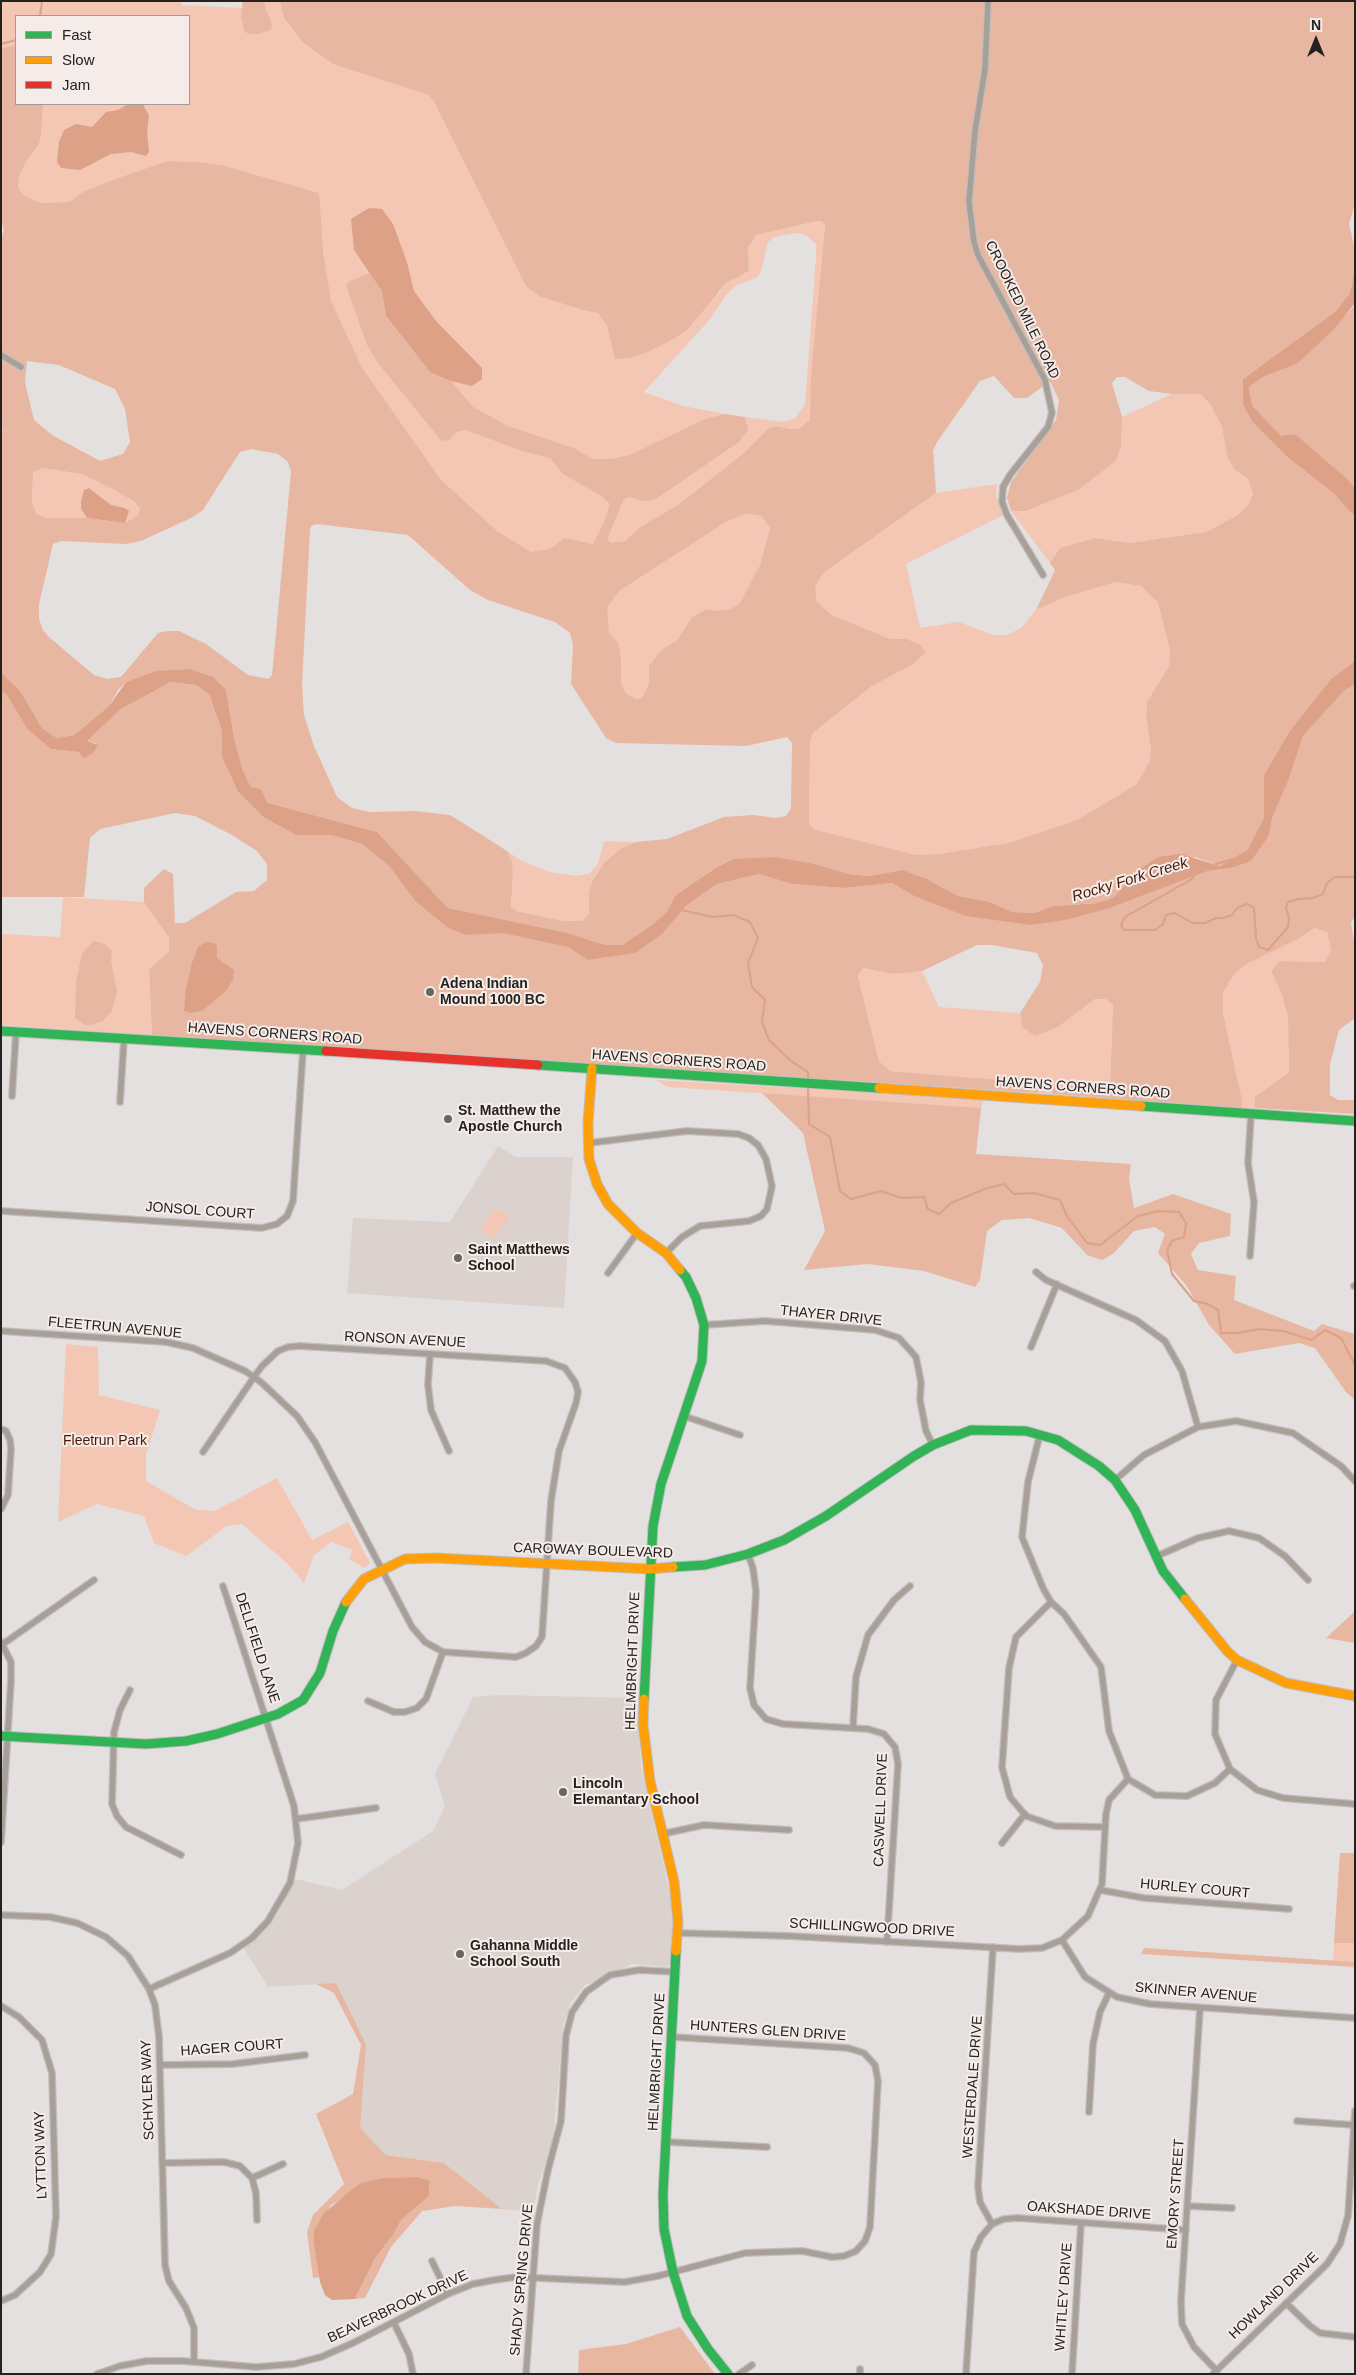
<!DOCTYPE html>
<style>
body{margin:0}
#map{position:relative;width:1356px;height:2375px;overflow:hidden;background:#e4e0df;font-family:Helvetica,sans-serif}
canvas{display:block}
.frame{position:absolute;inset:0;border:2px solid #24211f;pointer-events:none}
.legend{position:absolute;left:15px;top:15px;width:175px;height:90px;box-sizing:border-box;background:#f5ece9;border:1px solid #a19b98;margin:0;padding:6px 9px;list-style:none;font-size:15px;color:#24211f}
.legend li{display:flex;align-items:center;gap:10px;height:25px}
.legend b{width:25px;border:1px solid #a19b98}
.north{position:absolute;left:1291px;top:15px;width:50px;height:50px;-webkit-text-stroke:4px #f5ece9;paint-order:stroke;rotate:0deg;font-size:14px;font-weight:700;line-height:20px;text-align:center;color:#24211f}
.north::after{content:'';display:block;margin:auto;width:18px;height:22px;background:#24211f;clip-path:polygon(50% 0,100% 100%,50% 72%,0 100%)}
</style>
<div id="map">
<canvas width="1356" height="2375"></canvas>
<div class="frame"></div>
<ul class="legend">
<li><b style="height:6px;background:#30b455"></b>Fast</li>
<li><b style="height:6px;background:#ff9f0a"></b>Slow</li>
<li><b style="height:6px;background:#e5322d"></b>Jam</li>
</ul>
<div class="north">N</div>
</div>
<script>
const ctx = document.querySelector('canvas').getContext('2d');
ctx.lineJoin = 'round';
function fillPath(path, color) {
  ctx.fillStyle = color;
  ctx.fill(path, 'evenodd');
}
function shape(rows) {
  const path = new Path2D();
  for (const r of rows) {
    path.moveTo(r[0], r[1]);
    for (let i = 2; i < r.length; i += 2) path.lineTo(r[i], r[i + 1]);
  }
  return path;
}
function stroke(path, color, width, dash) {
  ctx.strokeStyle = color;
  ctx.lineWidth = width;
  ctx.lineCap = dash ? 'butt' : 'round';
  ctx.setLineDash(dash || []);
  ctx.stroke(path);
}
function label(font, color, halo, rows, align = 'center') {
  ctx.font = font + ' Helvetica,sans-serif';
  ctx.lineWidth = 4;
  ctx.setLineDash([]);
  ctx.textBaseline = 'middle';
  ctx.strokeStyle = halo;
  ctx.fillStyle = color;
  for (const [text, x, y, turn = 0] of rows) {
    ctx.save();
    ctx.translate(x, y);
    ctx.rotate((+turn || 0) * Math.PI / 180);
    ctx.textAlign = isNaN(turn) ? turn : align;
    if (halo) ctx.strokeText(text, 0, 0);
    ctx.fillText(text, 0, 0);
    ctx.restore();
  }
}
fillPath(shape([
 [498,1146,516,1157,573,1157,564,1308,347,1293,353,1218,450,1222],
 [498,1695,637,1698,641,1767,671,1898,673,1920,672,1962,666,1967,632,1964,602,1980,586,1984,571,2002,563,2026,553,2143,538,2184,533,2212,502,2209,444,2163,386,2155,359,2128,366,2044,336,1983,268,1987,243,1947,277,1915,295,1879,342,1890,433,1831,445,1806,435,1774,473,1697]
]), '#dbd1cd');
fillPath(shape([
 [1,1,181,1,181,5,242,8,243,1,357,1,455,95,718,295,726,283,749,271,748,248,756,235,817,221,822,221,825,226,811,373,812,415,807,424,799,429,790,429,776,426,770,527,760,565,739,604,731,609,718,611,706,609,692,617,677,640,661,650,649,666,649,683,642,698,636,699,626,693,621,684,621,660,619,644,609,633,411,532,221,165,199,162,168,161,81,193,69,202,40,203,23,195,18,187,19,178,27,160,39,144,41,135,43,104,189,104,189,16,16,16,16,45,1,48],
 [797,233,806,235,816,244,816,257,805,405,795,418,784,422,745,417,747,424,716,416,725,414,683,406,644,392,711,318,726,295,735,286,756,278,761,272,768,242,775,237],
 [1172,394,1200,394,1210,404,1222,427,1227,456,1234,469,1248,479,1253,494,1248,505,1236,516,1206,532,1130,543,1095,538,1060,548,1050,563,1011,511,1026,511,1078,490,1115,462,1121,447,1122,417],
 [42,468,82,474,111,488,135,502,140,509,137,516,125,523,128,511,125,508,111,505,89,488,81,509,87,518,45,518,36,513,32,502,33,472],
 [997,484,996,496,1003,515,906,564,920,628,959,622,993,635,1007,635,1021,628,1036,610,1065,597,1116,582,1141,586,1158,603,1170,651,1169,666,1147,702,1146,716,1151,750,1150,760,1137,784,1077,820,1008,843,939,854,917,855,813,829,809,822,810,740,814,732,872,686,912,665,906,639,890,639,832,615,817,602,815,587,822,573,936,493],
 [604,841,636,842,620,849,604,863,593,878,589,892,589,914,582,921,563,921,516,911,511,907,513,874,512,861,507,851,522,861,549,872,576,876,589,874,598,864],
 [63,897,144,902,169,938,169,952,149,970,152,1035,1,1025,1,934,60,937],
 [1313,928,1327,932,1331,951,1325,962,1280,961,1271,971,1281,992,1288,1016,1289,1072,1255,1097,1255,1108,1241,1108,1242,1100,1223,1013,1223,993,1234,974,1247,964,1300,938],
 [863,968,894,974,922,971,939,1007,1020,1013,1022,1027,1058,1027,1095,999,1106,999,1113,1005,1110,1088,1053,1085,1052,1094,1038,1093,1038,1083,890,1071,879,1061,858,976],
 [656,1080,984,1099,981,1108,668,1087],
 [494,1210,507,1212,508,1218,495,1237,491,1239,481,1229],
 [66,1344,98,1347,99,1395,160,1410,146,1455,146,1481,196,1510,215,1511,277,1478,312,1540,348,1522,370,1563,364,1568,349,1559,352,1550,331,1542,314,1555,304,1583,287,1563,242,1524,227,1526,186,1556,154,1543,144,1516,97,1504,58,1522],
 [1340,1853,1355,1853,1355,1962,1333,1961]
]), '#f3c7b4');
fillPath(shape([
 [243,1,265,1,265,7,272,24,271,30,258,34,248,34,244,30,241,16],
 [280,1,1355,1,1355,203,1349,224,1355,250,1355,269,1350,293,1336,311,1243,379,1243,405,1253,423,1287,457,1333,493,1355,517,1355,661,1331,679,1309,707,1289,732,1264,775,1264,818,1247,850,1220,866,1195,857,1136,872,1114,897,1101,903,1053,906,1034,913,1012,912,990,902,958,896,927,879,903,870,869,876,849,874,815,864,777,857,675,896,668,912,652,925,622,945,605,945,568,933,448,908,377,832,268,803,261,789,251,787,243,771,234,738,226,690,189,669,155,671,126,682,118,690,109,706,74,735,57,738,42,728,21,692,1,672,1,433,3,430,1,425,1,240,4,230,1,220,1,48,16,45,16,104,43,104,41,135,39,144,27,160,19,177,18,187,23,195,40,203,69,202,81,193,110,181,168,161,199,162,221,165,319,193,323,252,331,301,362,368,441,480,497,531,531,552,550,549,565,538,593,544,604,522,610,504,603,497,563,474,550,458,522,451,466,430,456,432,449,440,445,441,440,439,378,363,367,345,346,285,350,281,370,273,382,291,386,317,430,372,451,381,473,407,508,426,576,449,592,459,611,459,630,455,705,419,725,414,745,417,748,430,739,442,654,500,643,501,629,497,624,499,607,539,611,543,625,541,639,528,678,505,743,454,768,429,776,426,790,429,799,429,810,420,811,373,825,226,822,221,817,221,756,235,748,248,749,271,726,283,688,329,675,338,648,352,629,358,615,359,607,325,598,313,583,310,539,296,526,286,435,103,429,95,333,64,303,42,284,18],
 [27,361,59,365,115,389,125,409,130,442,123,454,100,461,52,435,34,420,25,382],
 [994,376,1014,398,1027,398,1050,381,1059,400,1056,420,1011,482,1007,498,1011,511,1026,511,1078,490,1115,462,1121,447,1122,417,1112,383,1117,377,1125,377,1149,391,1172,394,1200,394,1210,404,1222,427,1227,456,1234,469,1248,479,1253,494,1248,505,1236,516,1206,532,1130,543,1095,538,1060,548,1050,563,1055,570,1036,610,1065,597,1116,582,1141,586,1158,603,1170,650,1169,666,1147,702,1146,716,1151,750,1150,760,1137,784,1077,820,1008,843,939,854,917,855,813,829,809,822,810,740,814,732,872,686,912,665,926,652,919,644,906,639,890,639,832,615,817,602,815,587,823,573,936,493,933,451,937,442,980,381],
 [251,449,278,454,288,462,291,472,272,675,268,679,248,675,206,644,179,631,168,631,158,633,121,677,107,679,94,675,49,637,43,630,39,619,39,604,53,544,61,541,126,544,141,541,191,518,203,510,240,452],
 [42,468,82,474,111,488,135,502,140,509,137,516,125,523,87,518,45,518,36,513,32,502,33,472],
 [746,513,762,516,770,528,760,565,739,604,731,609,718,611,706,609,692,617,677,640,661,650,649,666,649,683,642,698,636,699,626,693,621,684,621,660,619,644,609,633,607,607,619,591,724,523],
 [317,524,408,535,470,590,488,600,555,622,570,633,573,645,571,684,606,738,616,743,746,746,787,737,792,743,791,809,786,816,776,818,753,815,724,817,667,839,636,842,620,849,604,863,593,879,589,892,589,914,582,921,563,921,516,911,511,907,513,874,512,861,507,851,482,835,450,815,415,811,370,812,352,808,337,797,314,746,304,715,302,685,310,530,311,526],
 [1355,303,1355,488,1348,480,1281,436,1252,405,1249,387,1265,376,1297,364,1353,307],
 [171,682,196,685,209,694,222,731,222,757,238,792,263,817,296,835,331,835,362,844,389,866,416,902,448,928,466,935,503,932,568,947,587,960,663,933,686,906,717,884,759,874,792,884,844,888,892,883,912,895,1031,925,1110,908,1208,871,1231,868,1269,835,1272,818,1289,779,1303,736,1344,691,1355,684,1355,916,1351,923,1355,948,1355,1018,1339,1030,1330,1064,1330,1095,1338,1100,1355,1100,1355,1114,1255,1108,1255,1097,1289,1072,1288,1016,1281,992,1271,971,1280,961,1325,962,1331,951,1327,932,1314,928,1300,938,1247,964,1234,974,1223,993,1223,1013,1242,1100,1241,1108,1052,1094,1053,1085,1110,1088,1113,1005,1106,999,1095,999,1058,1027,1035,1036,1022,1027,1020,1013,1040,982,1043,965,1037,953,992,945,977,945,922,971,894,974,863,968,858,976,879,1061,890,1071,1038,1083,1038,1093,152,1035,149,969,169,952,169,938,144,902,144,888,164,869,173,874,175,923,185,923,236,892,254,891,267,880,267,864,257,851,232,835,195,816,175,813,100,829,90,838,84,897,1,897,1,690,7,695,27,729,51,749,79,752,98,744,87,741,121,709],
 [217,958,220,962,225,963,224,993,202,1010,190,1013],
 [93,941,105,944,112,951,111,961,117,991,112,1011,103,1021,87,1026,75,1018,76,981,82,954],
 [762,1093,981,1108,976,1154,1131,1164,1129,1179,1134,1208,1173,1194,1231,1214,1230,1236,1199,1243,1191,1254,1198,1270,1236,1276,1234,1300,1314,1331,1322,1324,1355,1334,1355,1400,1346,1392,1315,1348,1299,1343,1235,1354,1209,1325,1186,1285,1158,1253,1165,1234,1155,1227,1134,1231,1113,1254,1102,1260,1087,1255,1062,1228,1029,1218,1002,1220,987,1231,980,1280,975,1287,924,1271,867,1264,804,1270,825,1231,803,1133],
 [1355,1609,1355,1643,1326,1638,1353,1613],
 [1340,1853,1355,1853,1355,1943,1334,1943],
 [1144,1948,1355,1962,1355,1967,1141,1954],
 [336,1983,366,2044,360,2128,386,2155,444,2163,502,2209,456,2206,422,2211,391,2247,365,2298,355,2299,375,2258,393,2235,401,2220,429,2196,429,2180,416,2177,392,2178,360,2183,352,2192,330,2206,314,2244,320,2277,313,2278,307,2232,313,2215,344,2184,316,2114,353,2094,361,2045,334,1993,316,1984],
 [680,2327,715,2374,578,2374,579,2350,626,2344]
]), '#e7b7a1');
fillPath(shape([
 [128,104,143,105,149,115,147,132,149,152,146,156,131,152,111,154,80,170,61,168,57,162,59,142,64,130,76,124,92,127,106,112,118,110],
 [369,208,382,209,393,224,407,262,414,291,436,321,482,368,482,379,472,386,451,381,430,372,386,316,382,291,354,250,351,219],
 [1355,269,1355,303,1334,329,1297,364,1265,376,1249,387,1252,405,1281,436,1295,434,1348,480,1355,488,1355,517,1333,493,1287,457,1253,423,1243,405,1243,379,1336,311,1350,293],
 [89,488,111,505,125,508,129,511,125,523,87,518,81,509,81,502,84,490],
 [1355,661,1355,684,1344,691,1303,736,1289,779,1272,818,1269,835,1251,861,1231,868,1208,871,1110,908,1065,920,1031,925,966,916,912,895,892,883,844,888,792,884,759,874,717,884,686,906,663,933,635,953,587,960,568,947,503,933,466,935,448,928,416,902,389,866,362,844,331,835,296,835,263,817,238,792,222,757,222,731,209,694,196,685,171,682,121,709,87,741,98,745,93,753,84,758,79,752,51,749,27,729,7,695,1,690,1,672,21,692,42,728,57,738,74,735,109,706,126,682,155,671,189,669,213,677,226,690,234,738,243,771,251,787,261,789,268,803,377,832,448,908,568,933,605,945,622,945,652,925,667,912,675,896,716,868,734,859,777,857,815,864,849,874,869,876,903,870,927,879,958,896,990,902,1012,912,1034,913,1053,906,1101,903,1114,897,1136,872,1158,857,1181,854,1220,866,1247,850,1264,818,1264,775,1289,732,1331,679],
 [206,942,214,943,217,946,217,958,234,970,233,980,224,993,202,1011,190,1013,184,1011,186,989,192,963,198,947],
 [416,2177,429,2180,429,2196,401,2220,393,2235,375,2258,355,2299,332,2300,325,2295,320,2282,314,2244,314,2231,324,2213,360,2183,384,2178]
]), '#dca186');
stroke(shape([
 [40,16,42,1],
 [1,44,16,40],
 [1216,864,1233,859],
 [1195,874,1192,879,1125,917,1121,925,1124,930,1155,930,1163,924,1166,915,1175,913,1192,923,1205,923,1216,918,1223,918,1232,915,1237,908,1247,904,1254,908,1256,938,1259,947,1268,950,1288,927,1289,918,1286,907,1288,902,1298,899,1313,898,1323,894,1327,883,1335,877,1355,877],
 [1097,904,1107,901],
 [681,910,713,917,733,915,750,922,758,938,748,963,752,987,765,1000,762,1022,769,1040,791,1061,808,1072,808,1079],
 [808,1086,809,1124,830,1137,840,1191,851,1199,881,1191,901,1198,924,1197,928,1209,939,1214,951,1203,987,1188,1004,1184,1014,1194,1034,1193,1060,1200,1067,1216,1087,1243,1100,1245,1138,1216,1158,1211,1179,1212,1186,1223,1184,1237,1172,1241,1167,1250,1172,1274,1194,1301,1208,1304,1218,1310,1221,1333,1237,1333,1259,1329,1283,1331,1312,1340,1325,1330,1341,1338,1355,1365]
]), '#dca186', 2);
const street = shape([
 [988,1,985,69,975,131,969,202,974,242,978,255,1045,380,1052,413,1048,427,1010,475,1003,487,1002,502,1007,515,1043,575],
 [1,355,21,367],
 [12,1096,16,1032],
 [120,1102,124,1039],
 [589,1143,687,1131,738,1134,749,1138,758,1145,766,1159,772,1186,767,1209,761,1216,749,1221,700,1226,682,1237,666,1253],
 [1,1211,262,1228,277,1224,287,1216,293,1201,303,1050],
 [1250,1256,1254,1202,1248,1163,1251,1114],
 [1036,1272,1046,1280,1136,1320,1165,1341,1182,1371,1198,1427],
 [608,1273,637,1233],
 [1354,1286,1355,1286],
 [704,1325,765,1321,875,1330,899,1338,916,1357,921,1382,920,1400,926,1431,933,1445],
 [1,1331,166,1342,193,1348,245,1371,254,1377,262,1383,297,1416,315,1442,412,1627,425,1642,443,1652,516,1657,526,1653,536,1646,542,1637,551,1501,559,1451,576,1403,578,1392,575,1382,565,1368,546,1361,300,1346,288,1347,278,1351,262,1366,254,1377,203,1452],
 [1031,1347,1057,1284],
 [430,1354,428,1385,431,1410,449,1451],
 [684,1416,740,1435],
 [1,1429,6,1431,10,1440,11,1449,8,1495,1,1509],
 [1040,1434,1028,1482,1022,1537,1043,1588,1051,1602,1064,1614,1101,1667,1109,1731,1128,1779,1155,1795,1187,1796,1215,1783,1230,1769],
 [1115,1480,1144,1455,1198,1427,1236,1421,1293,1433,1341,1466,1355,1481],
 [748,1554,753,1568,756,1592,750,1688,754,1705,766,1719,783,1724,868,1729,884,1734,895,1747,898,1764,887,1942],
 [1157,1556,1198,1538,1229,1531,1259,1538,1285,1556,1308,1580],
 [1051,1602,1016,1637,1009,1668,1002,1767,1010,1797,1026,1816,1055,1826,1105,1827],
 [1,1642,11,1662,11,1680,1,1842],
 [3,1644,94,1580],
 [1237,1660,1216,1700,1215,1734,1230,1769,1257,1790,1283,1798,1355,1804],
 [130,1690,120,1710,114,1732,112,1804,117,1816,126,1827,181,1855],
 [368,1701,394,1712,405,1712,417,1708,426,1699,443,1652],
 [853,1727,856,1677,868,1635,894,1600,910,1586],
 [296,1819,376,1808],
 [662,1834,704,1825,789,1830],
 [1002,1843,1025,1814],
 [1100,1890,1144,1898,1289,1909],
 [1,1915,50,1917,77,1923,106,1937,128,1956,149,1989,155,2005,159,2037,165,2265,169,2281,186,2308,194,2328,194,2362],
 [678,1933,789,1936,1019,1949,1042,1948,1062,1940,1088,1916,1102,1884,1106,1814,1109,1800,1128,1779],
 [1062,1940,1085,1977,1117,1997,1150,2004,1355,2018],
 [149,1989,230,1953,252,1938,268,1921,290,1883,298,1843,294,1806,223,1586],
 [1,2006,19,2017,42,2040,52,2073,56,2217,51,2254,40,2272,15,2295,1,2301],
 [1200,2008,1181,2301,1182,2324,1194,2347,1216,2370],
 [160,2065,233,2064,305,2055],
 [1089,2112,1093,2044,1100,2012,1109,1993],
 [1297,2121,1354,2125],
 [667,2142,767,2147],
 [162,2163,224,2162,240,2166,252,2178,283,2164],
 [252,2178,256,2193,257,2220],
 [1187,2206,1232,2208],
 [992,2224,980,2202,978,2187,993,1947],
 [432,2261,448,2294],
 [1286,2303,1310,2326,1320,2333,1355,2337],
 [394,2323,409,2354,413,2374],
 [97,2374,120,2366,147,2361,182,2361,256,2367,294,2364,321,2357,353,2343,448,2294,473,2284,494,2280,516,2277,625,2282,658,2276,745,2253,802,2251,832,2257,844,2256,856,2251,865,2241,870,2227,878,2081,875,2065,864,2053,848,2048,672,2037],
 [526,2374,537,2224,548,2170,561,2121,566,2036,572,2012,586,1992,610,1975,639,1970,676,1972],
 [739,2374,752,2365],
 [860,2374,860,2369],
 [966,2374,974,2252,981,2237,992,2224,1004,2219,1018,2218,1186,2230],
 [1072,2374,1081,2223],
 [1213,2374,1327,2264,1340,2244,1348,2216,1355,2111]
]);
const fast = shape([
 [1,1031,326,1051],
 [538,1065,879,1088],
 [1141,1106,1355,1121],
 [673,1567,705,1565,748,1554,784,1540,826,1516,914,1456,933,1445,971,1430,1026,1431,1058,1440,1099,1466,1115,1480,1135,1510,1163,1571,1185,1599],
 [644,1699,653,1526,661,1484,702,1361,704,1325,696,1298,686,1277,680,1270],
 [1,1736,146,1744,186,1741,217,1734,278,1714,303,1700,320,1673,333,1631,346,1602],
 [676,1951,663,2194,664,2229,673,2272,687,2316,708,2349,728,2374]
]);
const slow = shape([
 [592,1068,588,1123,589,1159,597,1184,608,1204,637,1233,666,1253,680,1270],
 [879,1088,1141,1106],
 [1185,1599,1228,1652,1237,1660,1286,1683,1355,1696],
 [346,1602,364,1579,405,1559,436,1558,650,1569,673,1567],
 [644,1699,643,1724,650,1781,674,1881,678,1922,676,1951]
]);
const jam = shape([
 [326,1051,538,1065]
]);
stroke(street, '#c1bebd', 8);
stroke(fast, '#c1bebd', 11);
stroke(slow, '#c1bebd', 11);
stroke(jam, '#c1bebd', 11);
stroke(street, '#a89f99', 5.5);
stroke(fast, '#30b455', 9);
stroke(slow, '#ff9f0a', 9);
stroke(jam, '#e5322d', 9);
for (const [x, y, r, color] of [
 [430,992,5,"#676462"],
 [448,1119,5,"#676462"],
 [458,1258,5,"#676462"],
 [563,1792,5,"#676462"],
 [460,1954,5,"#676462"]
]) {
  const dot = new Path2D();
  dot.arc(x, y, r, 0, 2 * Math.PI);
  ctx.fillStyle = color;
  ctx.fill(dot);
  stroke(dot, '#f5ece9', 2);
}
label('14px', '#24211f', '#f5ece9', [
 ["CROOKED MILE ROAD",1022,310,64],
 ["HAVENS CORNERS ROAD",275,1034,4],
 ["HAVENS CORNERS ROAD",679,1061,4],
 ["HAVENS CORNERS ROAD",1083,1088,4],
 ["JONSOL COURT",200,1211,4],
 ["THAYER DRIVE",831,1316,6],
 ["FLEETRUN AVENUE",115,1328,5],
 ["RONSON AVENUE",405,1340,3],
 ["CAROWAY BOULEVARD",593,1551,2],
 ["DELLFIELD LANE",257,1648,72],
 ["HELMBRIGHT DRIVE",633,1661,-88],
 ["CASWELL DRIVE",881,1810,-88],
 ["HURLEY COURT",1195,1889,5],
 ["SCHILLINGWOOD DRIVE",872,1928,3],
 ["SKINNER AVENUE",1196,1993,5],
 ["HUNTERS GLEN DRIVE",768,2031,4],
 ["HAGER COURT",232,2048,-4],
 ["HELMBRIGHT DRIVE",657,2062,-87],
 ["WESTERDALE DRIVE",973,2087,-86],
 ["SCHYLER WAY",148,2090,-92],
 ["LYTTON WAY",41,2155,-92],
 ["EMORY STREET",1176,2194,-86],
 ["OAKSHADE DRIVE",1089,2211,4],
 ["SHADY SPRING DRIVE",522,2280,-85],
 ["HOWLAND DRIVE",1274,2296,-44],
 ["WHITLEY DRIVE",1064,2297,-86],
 ["BEAVERBROOK DRIVE",398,2307,-25]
]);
label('bold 14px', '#24211f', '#f5ece9', [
 ["Adena Indian",440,984],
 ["Mound 1000 BC",440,1000],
 ["St. Matthew the",458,1111],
 ["Apostle Church",458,1127],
 ["Saint Matthews",468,1250],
 ["School",468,1266],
 ["Lincoln",573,1784],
 ["Elemantary School",573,1800],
 ["Gahanna Middle",470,1946],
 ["School South",470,1962]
], 'left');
label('14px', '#4b1800', '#f5ece9', [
 ["Fleetrun Park",105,1441]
]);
label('italic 15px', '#4c1800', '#f5ece9', [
 ["Rocky Fork Creek",1130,880,-17]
]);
</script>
